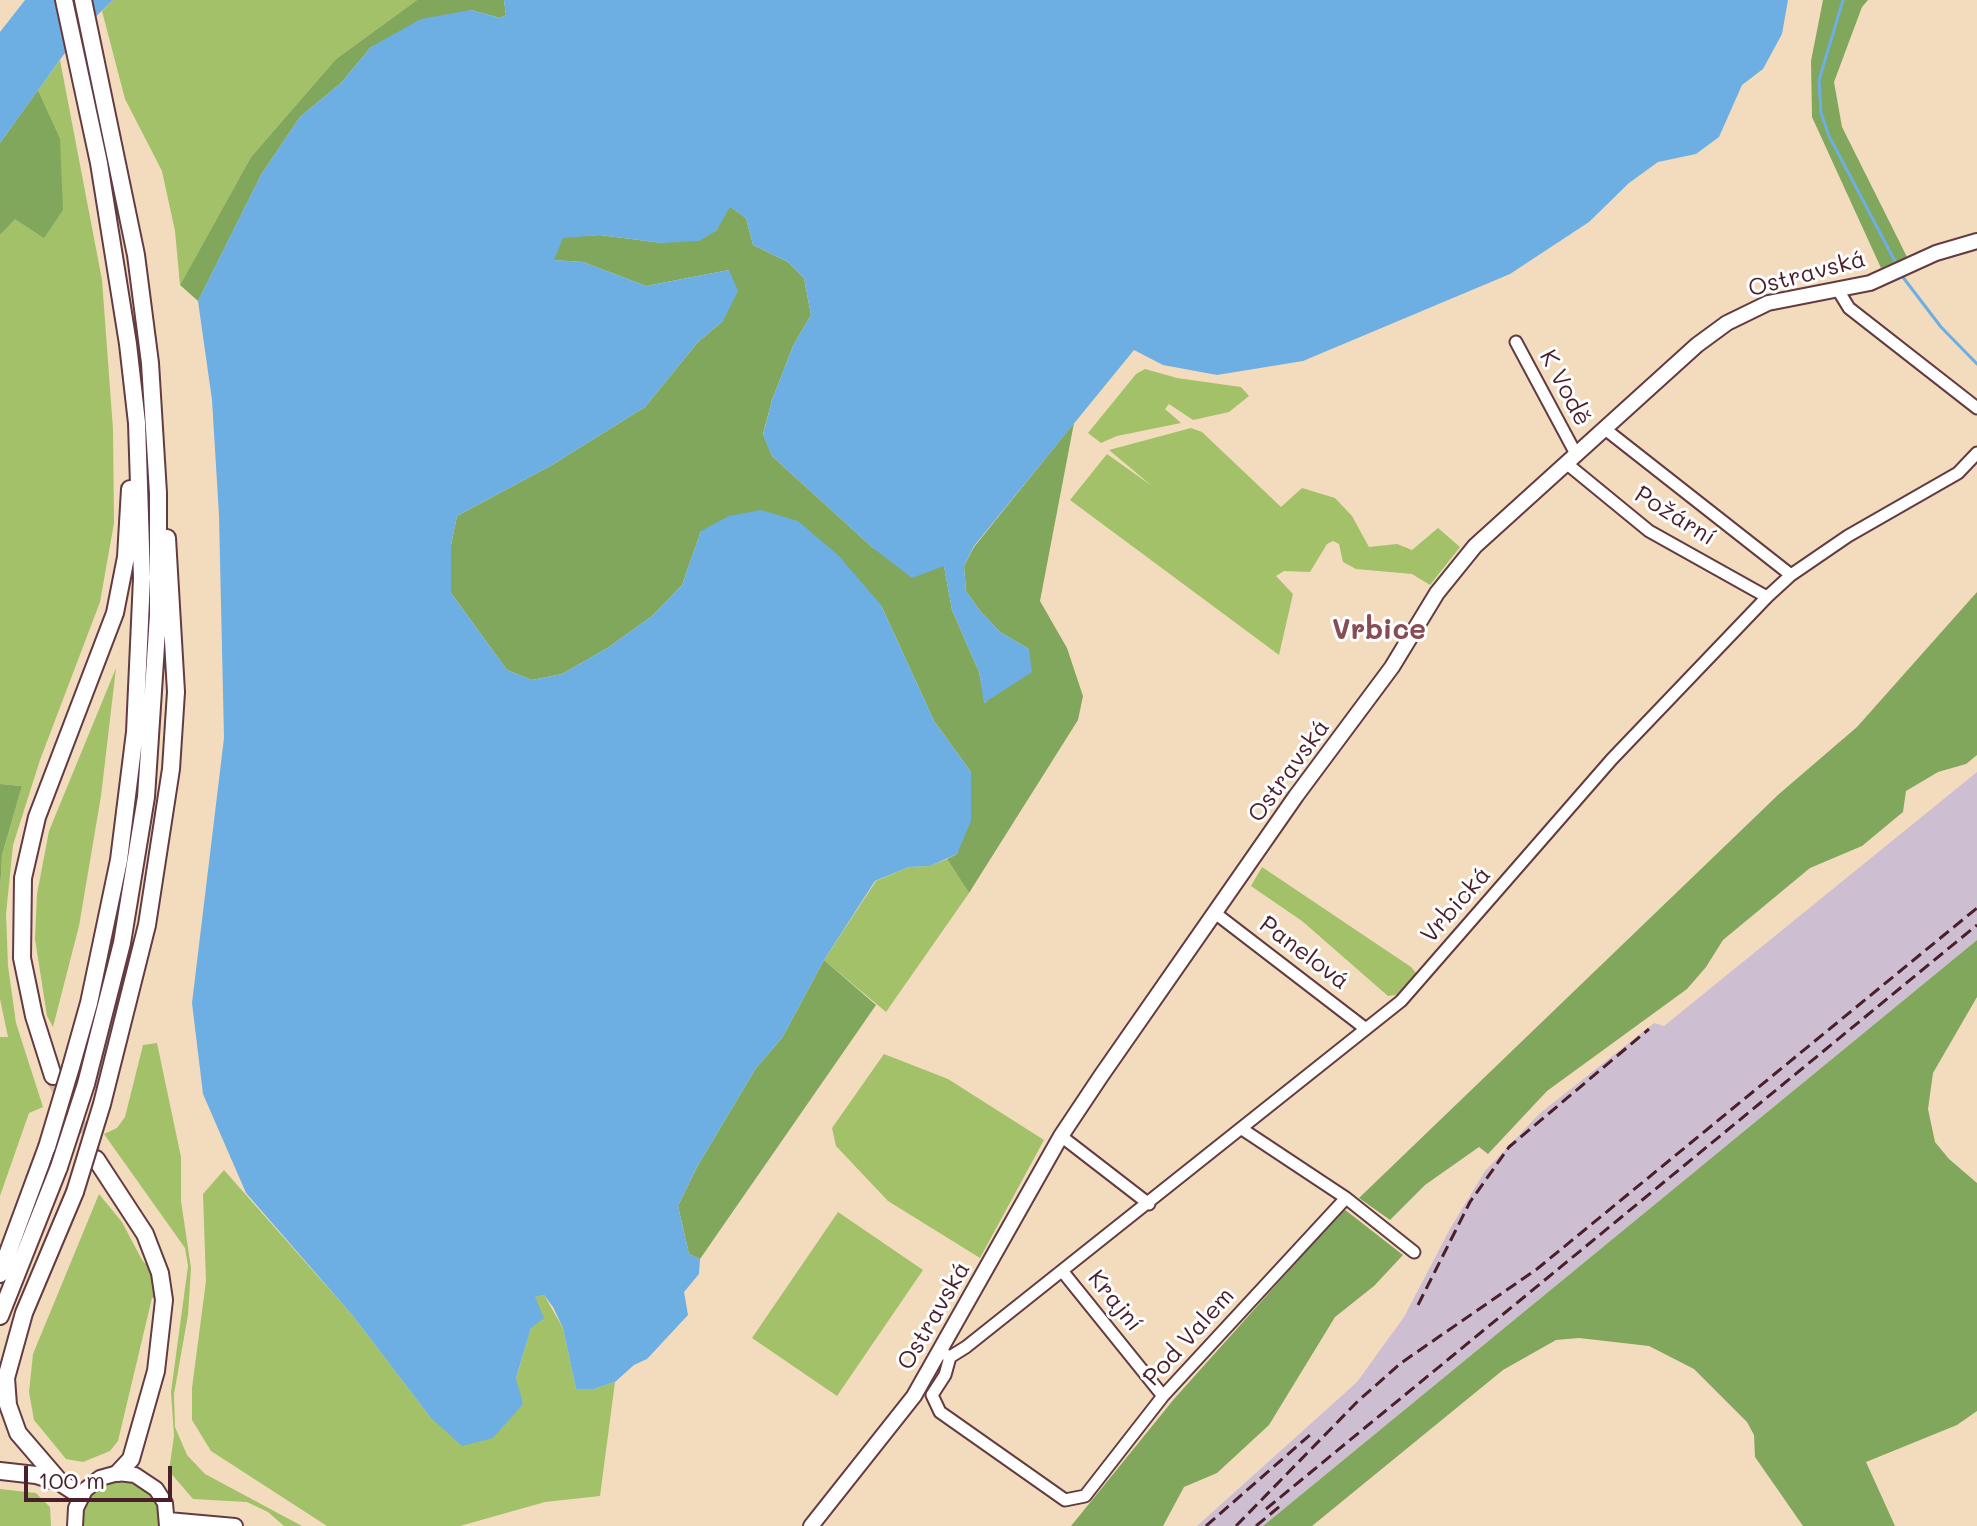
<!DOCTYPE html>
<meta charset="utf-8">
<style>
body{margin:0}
#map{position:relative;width:1977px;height:1526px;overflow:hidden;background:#f3dcbe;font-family:Mali,sans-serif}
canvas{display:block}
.scale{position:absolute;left:24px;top:1466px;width:148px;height:36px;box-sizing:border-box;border:4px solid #4a1f2b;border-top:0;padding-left:10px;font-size:24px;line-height:28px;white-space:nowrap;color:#4a1f2b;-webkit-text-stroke:6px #fff;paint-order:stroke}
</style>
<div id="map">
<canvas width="1977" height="1526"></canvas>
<div class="scale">100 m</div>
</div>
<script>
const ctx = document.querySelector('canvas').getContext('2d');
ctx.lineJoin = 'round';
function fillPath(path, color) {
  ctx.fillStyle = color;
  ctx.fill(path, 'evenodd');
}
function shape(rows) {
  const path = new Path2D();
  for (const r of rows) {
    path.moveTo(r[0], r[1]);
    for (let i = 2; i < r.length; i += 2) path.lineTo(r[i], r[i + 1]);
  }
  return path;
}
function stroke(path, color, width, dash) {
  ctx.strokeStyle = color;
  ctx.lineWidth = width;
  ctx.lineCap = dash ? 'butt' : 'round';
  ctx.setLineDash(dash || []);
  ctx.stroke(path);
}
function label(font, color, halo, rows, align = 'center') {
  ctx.font = font + ' Mali,sans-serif';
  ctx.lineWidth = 6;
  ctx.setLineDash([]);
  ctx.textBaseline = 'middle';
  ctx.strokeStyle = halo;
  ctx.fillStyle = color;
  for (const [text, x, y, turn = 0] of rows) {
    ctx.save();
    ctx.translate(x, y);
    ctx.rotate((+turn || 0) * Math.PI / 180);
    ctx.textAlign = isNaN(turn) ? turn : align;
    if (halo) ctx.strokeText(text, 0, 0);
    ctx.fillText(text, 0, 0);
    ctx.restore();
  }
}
fillPath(shape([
 [1977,772,1977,940,1263,1526,1197,1526,1357,1382,1404,1317,1451,1227,1485,1171,1539,1114,1654,1023,1664,1026]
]), '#cebed1');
fillPath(shape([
 [113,0,417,0,336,59,251,157,180,285,175,231,162,171,125,99,102,11],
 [60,60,102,280,113,429,114,523,100,602,40,760,13,845,6,914,8,966,16,1023,43,1107,29,1113,0,1196,0,1037,8,1037,0,999,0,892,2,855,22,786,0,784,0,235,14,219,60,138,38,90],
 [1145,369,1177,378,1241,387,1249,396,1229,412,1193,420,1169,404,1165,409,1181,423,1117,436,1101,443,1088,433,1136,374],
 [1191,428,1202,432,1281,507,1302,488,1335,498,1352,516,1369,547,1397,544,1412,550,1438,528,1460,547,1430,585,1412,574,1356,569,1343,562,1339,544,1333,541,1327,544,1310,572,1284,571,1276,576,1293,594,1279,655,1070,500,1107,454,1152,486,1109,450],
 [116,668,101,796,79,926,53,1027,47,1016,35,939,37,894,49,831],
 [947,859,969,893,886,1012,824,960,876,881,909,867,930,866],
 [1262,867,1411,967,1417,974,1396,995,1388,996,1302,921,1251,886],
 [157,1043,181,1157,181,1201,191,1268,188,1315,174,1394,175,1427,187,1455,205,1474,302,1526,284,1526,268,1512,247,1502,193,1499,169,1471,174,1436,171,1392,188,1266,185,1248,104,1134,117,1128,125,1117,143,1045],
 [884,1054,948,1079,1044,1140,980,1258,888,1201,836,1146,832,1128],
 [224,1170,353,1316,430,1417,522,1404,516,1378,531,1328,534,1297,544,1295,563,1328,576,1389,594,1389,615,1382,600,1496,545,1502,460,1526,327,1526,211,1451,192,1420,192,1388,206,1281,203,1194],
 [99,1194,122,1222,142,1260,156,1274,159,1298,152,1298,118,1441,110,1451,83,1462,66,1459,34,1420,29,1392,33,1354],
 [838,1212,923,1270,837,1396,752,1338],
 [126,1480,150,1492,158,1503,161,1526,81,1526,83,1505,90,1494,100,1485],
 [0,1489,36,1493,50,1507,51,1526,0,1526]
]), '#a2c169');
fillPath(shape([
 [417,0,504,0,506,15,500,18,471,10,371,47,341,83,300,117,261,175,198,301,180,285,251,157,336,59],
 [1823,0,1868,0,1862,7,1834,82,1842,127,1907,257,1881,268,1812,117,1811,61],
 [38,90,60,138,63,210,44,238,15,219,0,235,0,143],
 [729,206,746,218,753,245,788,262,804,278,811,315,793,346,772,400,763,434,772,456,873,548,944,566,952,610,979,672,985,703,1029,649,1000,632,981,612,966,591,964,566,974,547,1074,423,1040,601,1067,648,1083,696,1078,720,969,893,947,859,957,854,971,772,934,721,881,605,701,531,682,585,652,616,609,647,562,674,532,680,507,670,451,593,451,545,457,516,552,465,645,407,698,342,723,321,729,270,646,286,583,262,553,260,563,237,600,235,662,243,716,231],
 [1977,592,1977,755,1966,764,1938,772,1906,791,1903,812,1862,846,1810,868,1723,940,1706,967,1687,989,1547,1091,1488,1154,1479,1147,1425,1185,1390,1220,1359,1198,1779,794,1857,727],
 [0,784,22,786,2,855,0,892],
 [1977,940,1977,997,1933,1073,1928,1109,1935,1142,1949,1159,1977,1183,1977,1411,1957,1425,1866,1462,1895,1526,1803,1526,1755,1457,1754,1435,1747,1422,1694,1369,1649,1346,1579,1338,1556,1340,1503,1370,1312,1526,1263,1526],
 [824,960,876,1005,700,1259,689,1254,678,1206,697,1167,756,1068,782,1038],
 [1344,1209,1403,1255,1374,1286,1335,1317,1269,1425,1217,1473,1184,1487,1163,1526,1071,1526,1174,1399]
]), '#81a75d');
fillPath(shape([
 [25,0,113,0,80,32,0,143,0,32],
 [504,0,1788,0,1782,34,1763,69,1742,85,1719,137,1696,154,1658,162,1629,183,1589,222,1510,274,1303,361,1217,375,1163,365,1134,350,974,546,964,566,966,591,981,612,1000,632,1029,649,1032,672,984,703,979,672,952,610,944,566,912,578,873,548,772,456,763,435,772,400,793,346,811,315,804,278,788,262,753,245,746,218,730,207,716,231,699,241,662,243,600,235,563,238,554,260,583,262,646,286,729,270,738,291,723,321,698,342,645,407,552,465,457,516,451,545,451,593,507,670,532,680,562,674,609,647,652,616,682,585,701,531,729,516,761,510,798,521,839,556,881,605,934,721,971,772,971,821,957,854,930,866,909,867,875,881,824,960,782,1038,756,1068,697,1167,678,1206,689,1254,700,1259,699,1274,684,1292,688,1315,647,1359,634,1365,615,1382,594,1389,576,1389,563,1328,553,1307,544,1295,535,1297,544,1318,531,1328,516,1378,523,1404,493,1438,462,1446,430,1417,353,1316,246,1193,203,1094,192,1003,224,738,219,515,212,400,198,301,261,175,300,117,341,83,371,47,421,19,471,10,500,18,506,15]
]), '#6dafe2');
stroke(shape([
 [1843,0,1819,80,1821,113,1829,136,1897,265],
 [1902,276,1941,327,1977,364]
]), '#6dafe2', 3);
stroke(shape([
 [53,1076,93,1153]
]), '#d1b6a1', 16, [16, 8]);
const minor = shape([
 [1838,290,1849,308,1977,408],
 [1516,342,1576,454],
 [1605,429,1791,575],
 [1566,463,1649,531,1767,597],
 [1215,913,1366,1029],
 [1242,1129,1346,1198,1414,1252],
 [1061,1136,1149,1204],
 [1063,1272,1163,1396],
 [941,1352,950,1357,966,1347,1401,1001,1612,759,1767,597,1791,575,1848,536,1958,473,1977,453],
 [950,1357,945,1375,932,1395,940,1412,1065,1500,1085,1496,1163,1396,1346,1198]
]);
const major = shape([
 [168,1520,235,1526],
 [75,1526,76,1508,85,1490,100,1478,118,1473,135,1475,156,1489,165,1503,167,1526],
 [811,1526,914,1396,1061,1136,1101,1076,1296,796,1392,667,1437,593,1475,546,1697,345,1727,323,1768,303,1870,283,1936,253,1977,241]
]);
const highway = shape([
 [64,0,99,163,128,344,137,423,142,578,135,732,119,860,89,1003,71,1067],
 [83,0,136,255,150,363,158,493,158,615,146,797,122,943,86,1084],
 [53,1076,34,1016,22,958,23,878,37,817,115,613,126,557,130,489],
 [102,1104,147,925,171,769,176,692,167,538],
 [96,1159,145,1234,160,1273,164,1300,156,1371,131,1459,118,1473],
 [0,1274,47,1147],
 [0,1316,59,1167],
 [0,1471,36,1475,61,1483,81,1496],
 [61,1483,18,1433,8,1405,6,1378,24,1313,75,1192]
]);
stroke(minor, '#633b41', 15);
stroke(major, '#633b41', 18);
stroke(highway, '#633b41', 20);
stroke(minor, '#fff', 11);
stroke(major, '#fff', 14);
stroke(highway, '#fff', 16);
stroke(shape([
 [1418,1305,1470,1202,1509,1147,1649,1029],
 [1266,1509,1977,925],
 [1206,1526,1311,1434],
 [1236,1526,1358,1401,1401,1363,1537,1269,1977,908],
 [1256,1526,1280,1506]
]), '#4a1f2b', 3, [12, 6]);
const highwayBridge = shape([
 [47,1147,71,1067],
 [59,1167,86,1084],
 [75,1192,102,1104]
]);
stroke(highwayBridge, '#633b41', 20, []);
stroke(highwayBridge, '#fff', 16);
label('24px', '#4a1f2b', '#fff', [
 ["Ostravská",1807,274,-15],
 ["K Vodě",1565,388,62],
 ["Požární",1675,516,32],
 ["Ostravská",1289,771,-54],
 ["Vrbická",1456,905,-49],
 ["Panelová",1304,953,37],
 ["Krajní",1115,1301,51],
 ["Ostravská",934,1316,-60],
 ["Pod Valem",1189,1337,-48]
]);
label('bold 28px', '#874d54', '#fff', [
 ["Vrbice",1379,630]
]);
</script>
